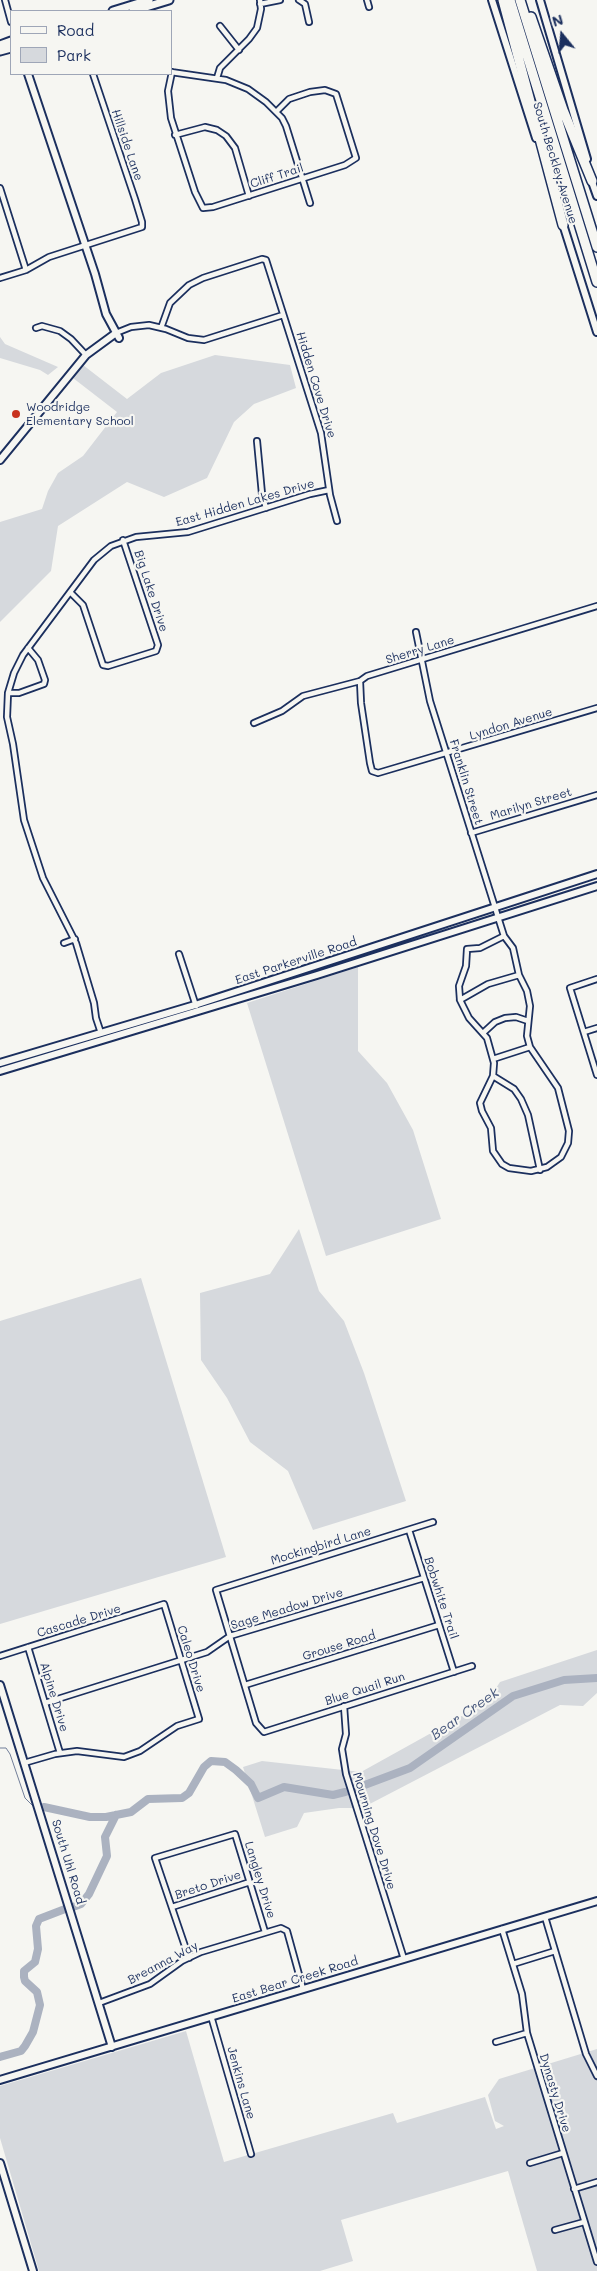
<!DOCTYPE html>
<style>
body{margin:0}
#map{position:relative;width:597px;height:2271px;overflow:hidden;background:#f6f6f2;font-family:Mali,sans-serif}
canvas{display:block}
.legend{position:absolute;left:10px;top:10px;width:162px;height:65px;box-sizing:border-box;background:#f6f6f2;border:1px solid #9ea6b7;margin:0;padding:6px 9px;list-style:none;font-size:15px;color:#1b2f5e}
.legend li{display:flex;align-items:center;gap:10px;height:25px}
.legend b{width:25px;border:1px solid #9ea6b7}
.north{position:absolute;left:537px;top:10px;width:50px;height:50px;-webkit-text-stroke:4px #f6f6f2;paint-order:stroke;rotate:343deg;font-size:14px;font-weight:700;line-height:20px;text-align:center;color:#1b2f5e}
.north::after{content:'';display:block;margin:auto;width:18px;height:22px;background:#1b2f5e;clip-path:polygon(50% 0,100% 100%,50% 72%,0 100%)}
</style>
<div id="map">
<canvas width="597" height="2271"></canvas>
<ul class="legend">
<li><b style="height:6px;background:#f6f6f2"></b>Road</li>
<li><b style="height:14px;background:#d6d9dd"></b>Park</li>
</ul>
<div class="north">N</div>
</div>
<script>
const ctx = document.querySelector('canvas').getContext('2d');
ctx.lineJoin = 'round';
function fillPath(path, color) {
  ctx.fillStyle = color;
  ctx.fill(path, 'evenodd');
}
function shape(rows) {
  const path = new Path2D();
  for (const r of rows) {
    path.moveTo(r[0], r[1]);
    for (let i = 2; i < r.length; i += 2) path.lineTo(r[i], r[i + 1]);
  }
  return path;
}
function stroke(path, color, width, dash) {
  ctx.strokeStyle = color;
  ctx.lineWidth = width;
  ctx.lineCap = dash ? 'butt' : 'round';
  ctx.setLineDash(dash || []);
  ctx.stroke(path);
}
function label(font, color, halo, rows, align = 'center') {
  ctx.font = font + ' Mali,sans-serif';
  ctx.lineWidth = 4.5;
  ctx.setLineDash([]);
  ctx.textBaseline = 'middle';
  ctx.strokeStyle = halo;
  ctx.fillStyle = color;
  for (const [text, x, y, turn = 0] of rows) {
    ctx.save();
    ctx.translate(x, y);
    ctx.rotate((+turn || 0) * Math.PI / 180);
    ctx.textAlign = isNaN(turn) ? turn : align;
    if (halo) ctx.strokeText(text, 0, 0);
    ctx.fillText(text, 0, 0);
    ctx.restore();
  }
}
fillPath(shape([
 [0,337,5,344,58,367,48,375,40,370,0,358],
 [215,355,290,365,296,388,254,404,234,422,207,478,164,497,127,482,58,526,51,571,0,622,0,522,42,509,48,491,58,473,83,456,117,412,73,378,83,365,127,399,161,373],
 [358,967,358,1051,387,1083,413,1130,441,1219,326,1256,247,1003],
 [299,1229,319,1291,344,1321,364,1373,406,1501,313,1530,288,1471,250,1442,227,1398,201,1360,200,1293,270,1274],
 [141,1278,226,1557,0,1624,0,1321],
 [597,1650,597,1693,583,1706,560,1705,362,1808,339,1808,304,1813,297,1827,265,1837,243,1767,262,1761,361,1772,487,1702,500,1682],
 [186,2031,224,2162,393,2113,397,2123,485,2097,496,2129,504,2126,495,2121,488,2095,499,2079,597,2049,597,2271,537,2271,508,2171,341,2220,353,2261,320,2271,39,2271,0,2138,0,2086]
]), '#d6d9dd');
stroke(shape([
 [0,1748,6,1748,10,1754,25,1798,33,1806]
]), '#717e99', 1);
stroke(shape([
 [354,1789,410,1768,513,1696,564,1680,597,1678],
 [44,1807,90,1817,106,1817,131,1812,148,1799,182,1798,189,1793,204,1767,211,1761,225,1762,236,1770,251,1784,258,1798,284,1787,333,1795,345,1792],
 [73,1907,81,1904,89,1894,107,1856,105,1837,116,1815],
 [0,2057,21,2051,25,2046,33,2032,40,2005,37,1992,25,1981,24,1977,24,1971,35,1962,38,1949,36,1926,39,1919,65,1909]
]), '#abb2c0', 8);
const street = shape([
 [5,0,11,22],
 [299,0,305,4,309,22],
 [367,0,369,7],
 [260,4,280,0],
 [220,26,239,50],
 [171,72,226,80,248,89,266,102,282,118,286,126,310,203],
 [172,72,168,91,171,118,195,192,203,208,213,207,345,165,356,158,336,94,325,90,310,92,289,99,276,112],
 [217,78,220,68,249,39,257,28,261,9,260,0],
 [175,135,205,127,217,130,226,136,235,148,249,196],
 [0,188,26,270],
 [0,278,26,270,49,257,142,227,142,222,135,199,93,74],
 [36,328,42,326,60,331,71,339,86,355],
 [161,328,170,303,189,285,203,278,262,259,266,260,321,433,330,495,337,521],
 [116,333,131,327,149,325,166,329,188,338,204,340,283,315],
 [257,441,262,494,266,508],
 [70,592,83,605,103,665,108,666,156,651,158,645,123,540],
 [416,632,430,701,504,936],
 [360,681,361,703,370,763,372,771,378,773,597,708],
 [8,693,19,693,44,684,45,680,38,660,28,648],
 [254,723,282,711,303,696,360,681,367,676,597,606],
 [471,833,597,795],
 [504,936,513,948,519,975,527,991,530,1006,527,1036,530,1047,558,1088,569,1131,568,1143,561,1157,547,1167,531,1171,509,1168,502,1164,493,1151,491,1128,482,1111,480,1103,493,1076,494,1063,487,1038,469,1018,460,1000,459,986,466,966,467,949,480,948,504,936],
 [64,943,75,939],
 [179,954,196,1006],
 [597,979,570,988,597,1075],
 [460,1000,488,984,519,975],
 [584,1032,597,1028],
 [101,1033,96,1018,94,1003,76,943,43,878,24,820,13,744,7,717,8,693,14,673,23,655,94,560,111,546,136,537,188,532,310,494,329,490],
 [483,1033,495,1022,505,1018,516,1017,528,1021],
 [493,1059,530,1047],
 [493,1076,514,1089,521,1099,528,1115,540,1170],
 [433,1522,216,1590,256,1723,264,1732,472,1666],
 [409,1530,454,1672],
 [28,1647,60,1753],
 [0,1656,164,1604,199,1719,177,1726,140,1751,124,1757,77,1751,55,1754,24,1763],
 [245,1685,439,1625],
 [45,1703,207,1652,230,1636,424,1578],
 [344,1706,346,1734,342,1749,346,1774,404,1959],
 [172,1907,250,1882],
 [545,1917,586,2054,597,2076],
 [502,1929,522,1994,527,2033,597,2262],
 [189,1958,155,1858,235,1834,265,1932],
 [513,1964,555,1951],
 [99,2003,150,1984,182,1961,201,1952,281,1928,287,1931,303,1989],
 [211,2016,251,2154],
 [496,2042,527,2033],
 [530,2163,563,2153],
 [574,2189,597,2182],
 [555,2230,584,2222]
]);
const secondary = shape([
 [492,0,536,138],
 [540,0,587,159],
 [28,74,95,274,106,314,119,338],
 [591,179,597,196],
 [562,221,597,332],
 [0,460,86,355,116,333],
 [0,1063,195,1005,597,874],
 [0,1071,317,975,597,886],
 [0,1685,112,2047],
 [0,2080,597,1901],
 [0,2163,33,2271]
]);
const primary = shape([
 [113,11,149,0],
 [133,11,169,0],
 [0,45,11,41],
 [0,51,11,48]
]);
const highway = shape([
 [503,0,563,225],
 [510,0,597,282],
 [520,0,597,247],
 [531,17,563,110,592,181]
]);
stroke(street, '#1b2f5e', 8);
stroke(secondary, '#1b2f5e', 10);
stroke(primary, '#1b2f5e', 11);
stroke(highway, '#1b2f5e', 12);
stroke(street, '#f6f6f2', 4.5);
stroke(secondary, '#f6f6f2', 6);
stroke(primary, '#f6f6f2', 7);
stroke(highway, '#f6f6f2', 9);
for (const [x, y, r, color] of [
 [16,414,5,"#c8321e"]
]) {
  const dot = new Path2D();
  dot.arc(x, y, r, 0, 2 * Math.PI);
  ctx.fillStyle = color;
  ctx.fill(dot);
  stroke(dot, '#f6f6f2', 2);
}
label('12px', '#1b2f5e', '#f6f6f2', [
 ["Hillside Lane",127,145,71],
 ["South Beckley Avenue",555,163,73],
 ["Cliff Trail",277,176,-18],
 ["Hidden Cove Drive",316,385,73],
 ["East Hidden Lakes Drive",245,503,-16],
 ["Big Lake Drive",151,591,72],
 ["Sherry Lane",420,650,-17],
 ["Lyndon Avenue",511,724,-17],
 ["Franklin Street",466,782,73],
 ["Marilyn Street",531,804,-17],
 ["East Parkerville Road",296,961,-18],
 ["Mockingbird Lane",321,1546,-17],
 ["Bobwhite Trail",441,1598,72],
 ["Sage Meadow Drive",287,1609,-17],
 ["Cascade Drive",79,1621,-17],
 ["Grouse Road",339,1646,-17],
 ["Caleo Drive",191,1659,73],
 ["Blue Quail Run",365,1689,-18],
 ["Alpine Drive",54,1697,73],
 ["Mourning Dove Drive",374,1831,73],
 ["South Uhl Road",68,1862,73],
 ["Langley Drive",260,1880,73],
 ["Breto Drive",208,1885,-18],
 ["Breanna Way",163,1963,-28],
 ["East Bear Creek Road",295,1980,-17],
 ["Jenkins Lane",241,2083,74],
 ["Dynasty Drive",555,2093,73]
]);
label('12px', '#1b2f5e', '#f6f6f2', [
 ["Woodridge",26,407],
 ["Elementary School",26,421]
], 'left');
label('italic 14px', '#46567b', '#f6f6f2', [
 ["Bear Creek",465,1714,-35]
]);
</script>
